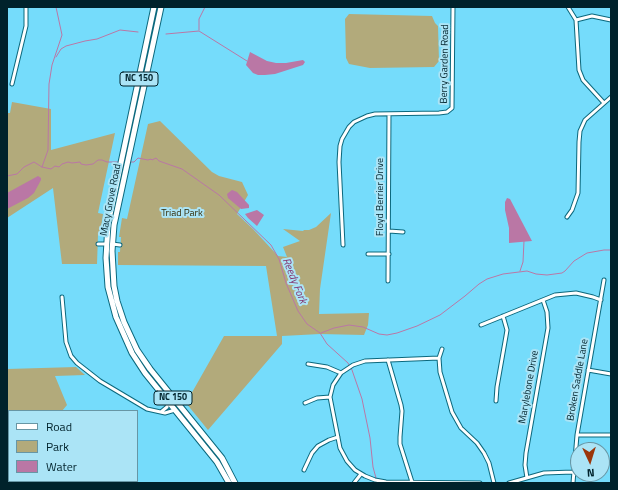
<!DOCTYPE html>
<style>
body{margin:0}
#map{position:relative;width:618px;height:490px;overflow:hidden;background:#75dcfb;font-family:"Titillium Web",sans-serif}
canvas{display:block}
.frame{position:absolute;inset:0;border:8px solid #00222b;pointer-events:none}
.legend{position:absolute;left:8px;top:410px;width:130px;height:72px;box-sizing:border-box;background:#abe4f6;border:1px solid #6796a5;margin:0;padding:5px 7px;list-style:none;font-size:12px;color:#00222b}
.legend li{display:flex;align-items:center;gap:8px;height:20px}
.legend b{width:20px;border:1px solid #6796a5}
.north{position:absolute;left:570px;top:442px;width:40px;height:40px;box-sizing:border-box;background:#abe4f6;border:1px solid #6796a5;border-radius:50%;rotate:176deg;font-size:11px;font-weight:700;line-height:16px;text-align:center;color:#00222b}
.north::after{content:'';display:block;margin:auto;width:14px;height:18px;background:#9b360a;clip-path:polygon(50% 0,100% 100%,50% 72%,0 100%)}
</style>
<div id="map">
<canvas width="618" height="490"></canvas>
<div class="frame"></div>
<ul class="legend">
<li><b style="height:5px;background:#fff"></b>Road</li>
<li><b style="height:11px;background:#b2aa7b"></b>Park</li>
<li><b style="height:11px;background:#ba77a5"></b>Water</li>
</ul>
<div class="north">N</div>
</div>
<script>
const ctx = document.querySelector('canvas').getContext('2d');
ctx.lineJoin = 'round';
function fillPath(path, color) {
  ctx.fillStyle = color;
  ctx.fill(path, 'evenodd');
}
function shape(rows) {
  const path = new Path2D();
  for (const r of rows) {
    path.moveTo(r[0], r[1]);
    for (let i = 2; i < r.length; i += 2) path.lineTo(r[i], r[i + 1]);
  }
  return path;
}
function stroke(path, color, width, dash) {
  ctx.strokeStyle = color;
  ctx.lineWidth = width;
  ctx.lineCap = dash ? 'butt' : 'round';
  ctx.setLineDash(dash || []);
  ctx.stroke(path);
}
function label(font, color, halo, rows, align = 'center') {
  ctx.font = font + ' "Titillium Web",sans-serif';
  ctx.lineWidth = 4;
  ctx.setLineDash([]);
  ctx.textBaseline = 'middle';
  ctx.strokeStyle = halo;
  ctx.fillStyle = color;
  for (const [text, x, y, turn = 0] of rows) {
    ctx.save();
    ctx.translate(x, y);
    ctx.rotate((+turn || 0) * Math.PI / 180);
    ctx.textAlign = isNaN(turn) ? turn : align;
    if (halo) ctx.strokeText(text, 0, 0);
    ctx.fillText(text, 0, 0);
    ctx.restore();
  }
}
fillPath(shape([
 [349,14,432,16,435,23,438,26,439,61,434,67,370,68,349,64,346,58,345,19],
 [12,102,51,109,51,150,115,133,98,213,103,214,100,235,98,235,97,264,62,264,53,188,7,218,7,113,10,113],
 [160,121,212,172,219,176,242,182,248,195,237,214,253,229,278,256,287,257,283,247,300,241,283,229,303,231,304,230,309,230,316,227,331,213,320,289,319,314,369,313,368,325,364,335,320,334,282,336,282,344,208,430,186,403,224,336,277,336,266,266,118,265,118,252,120,252,121,237,119,237,122,218,127,219,148,124],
 [76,367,85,375,55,376,67,405,62,411,9,411,9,481,110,481,111,483,7,483,7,369]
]), '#b2aa7b');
fillPath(shape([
 [250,52,267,61,276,63,286,63,303,60,305,62,303,65,275,74,265,75,258,75,253,73,246,65],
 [38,176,41,178,41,180,34,193,28,198,7,209,7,193],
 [232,190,237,192,249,205,249,208,241,209,228,198,227,194],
 [507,198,510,199,532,241,509,243,509,228,505,210,505,202],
 [257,210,264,215,257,226,248,218,245,214]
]), '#ba77a5');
stroke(shape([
 [199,30,199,19,205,7],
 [166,34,199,31,247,61],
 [56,57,61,49,66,46,85,41,97,39,120,30,138,32],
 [130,162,134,162,138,158,148,160,151,159,152,160,156,158,159,161,182,169,219,195,271,245,279,259,286,283,298,311,307,324,320,333,327,344,348,363,352,370,362,399,370,438,373,467,376,478],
 [42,167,48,150,49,84,52,65,62,35,56,7],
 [7,176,17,174,24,167,34,162,42,167,51,169,55,166,59,167,62,164,68,162,72,163,80,162,81,164,86,165,93,164,98,160,102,160,107,162,119,162],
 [520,271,523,262,524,241],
 [321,333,334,328,349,325,363,327,379,334,387,335,397,333,417,326,440,315,465,296,479,284,487,279,503,274,527,271,536,274,547,275,562,273,565,271,574,261,587,253,604,250,611,250],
 [7,441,9,442],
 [96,481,99,483]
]), '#ba77a5', 1);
const street = shape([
 [568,7,576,20,579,70,583,80,604,103],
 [576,20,592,16,611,20],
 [12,84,26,26,26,7],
 [567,217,572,210,578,193,579,142,580,131,585,120,611,97],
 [389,231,403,232],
 [98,244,106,244],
 [112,244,120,245],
 [343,245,339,162,340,146,342,139,349,127,354,122,367,116,375,114,439,113,447,112,452,108,453,7],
 [368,254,389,254],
 [388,281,389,114],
 [62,297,66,342,71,356,77,363,100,381,147,409,165,413,175,410],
 [481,325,555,295,576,293,593,297,601,300],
 [442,349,439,358,440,372,452,412,461,428,477,443,484,453,489,463,494,483],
 [439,358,365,361,353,365,341,373,333,385,330,397,340,448,347,461,355,470,365,476,375,480,386,482,480,483],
 [388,360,401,405,402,411,400,437,400,444,412,482],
 [308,364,327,367,341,373],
 [588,370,611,374],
 [496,401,497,387,506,336,507,330,503,316],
 [305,403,317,398,330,397],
 [161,412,167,407,168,401],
 [577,435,611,435],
 [304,470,312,453,318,446,329,440,338,437],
 [527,478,525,465,526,453,548,328,547,312,543,300],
 [354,483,361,474],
 [509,483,544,473,573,472],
 [573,483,577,435,604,280]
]);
const primary = shape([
 [154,7,108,224,106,258,108,287,116,317,132,353,145,373,217,462,229,483],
 [161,7,114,225,112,251,114,286,117,301,124,322,137,350,150,369,222,458,235,483]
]);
stroke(street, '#0b687d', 5);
stroke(primary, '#0b687d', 7);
stroke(street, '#fff', 3);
stroke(primary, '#fff', 5);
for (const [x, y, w] of [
 [139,79,38],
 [173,398,38]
]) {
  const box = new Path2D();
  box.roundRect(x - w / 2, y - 7, w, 14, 3);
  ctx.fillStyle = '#abe4f6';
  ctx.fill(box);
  stroke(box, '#00222b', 1);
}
label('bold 9px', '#00222b', null, [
 ["NC 150",139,79],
 ["NC 150",173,398]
]);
label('10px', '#00222b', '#abe4f6', [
 ["Berry Garden Road",445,64,-89],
 ["Floyd Berrier Drive",381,197,-90],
 ["Macy Grove Road",111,200,-79],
 ["Broken Saddle Lane",578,380,-80],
 ["Marylebone Drive",529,387,-80]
]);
label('10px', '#312a06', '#abe4f6', [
 ["Triad Park",182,214]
]);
label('italic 11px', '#83326d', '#abe4f6', [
 ["Reedy Fork",294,281,68]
]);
</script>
